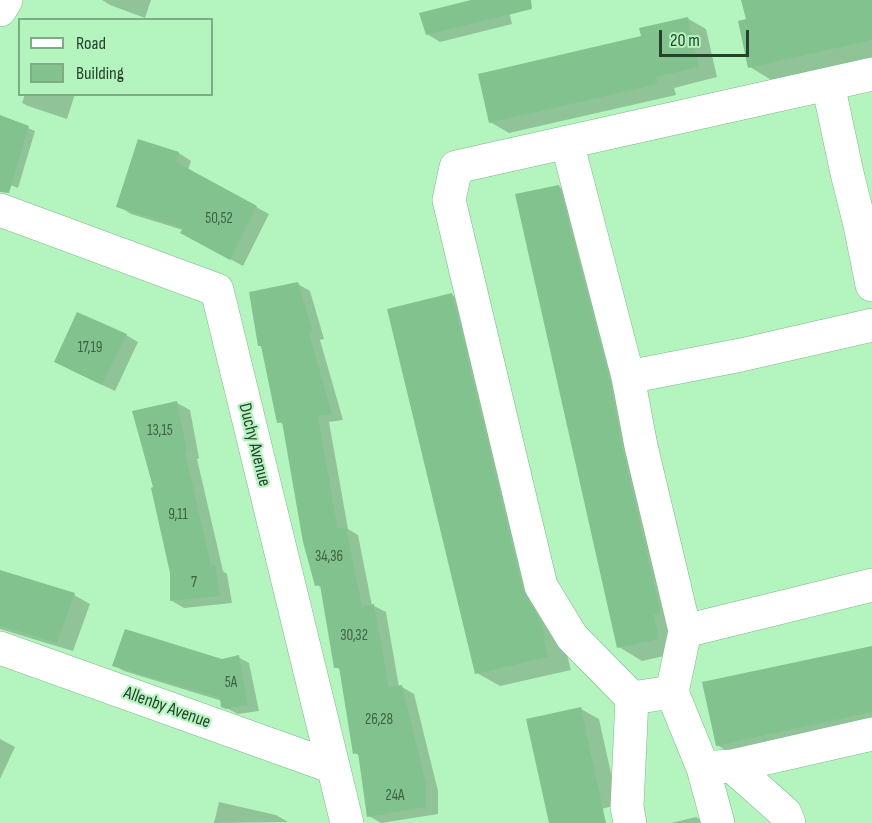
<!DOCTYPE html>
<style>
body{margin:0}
#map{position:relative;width:872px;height:823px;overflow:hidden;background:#b4f5bf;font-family:"Sofia Sans Condensed",sans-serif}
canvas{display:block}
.legend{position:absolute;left:18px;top:18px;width:195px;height:78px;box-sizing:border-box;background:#b4f5bf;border:2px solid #7cad84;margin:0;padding:8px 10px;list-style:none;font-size:18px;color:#27412c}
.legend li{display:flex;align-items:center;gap:12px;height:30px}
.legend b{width:30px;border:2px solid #7cad84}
.scale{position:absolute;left:659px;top:30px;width:90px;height:27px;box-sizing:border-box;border:3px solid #27412c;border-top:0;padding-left:8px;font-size:18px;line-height:21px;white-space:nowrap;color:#27412c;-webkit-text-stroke:4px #b4f5bf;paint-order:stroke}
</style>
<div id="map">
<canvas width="872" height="823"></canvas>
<ul class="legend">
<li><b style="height:8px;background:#fff"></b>Road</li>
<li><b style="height:16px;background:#82c28f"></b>Building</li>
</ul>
<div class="scale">20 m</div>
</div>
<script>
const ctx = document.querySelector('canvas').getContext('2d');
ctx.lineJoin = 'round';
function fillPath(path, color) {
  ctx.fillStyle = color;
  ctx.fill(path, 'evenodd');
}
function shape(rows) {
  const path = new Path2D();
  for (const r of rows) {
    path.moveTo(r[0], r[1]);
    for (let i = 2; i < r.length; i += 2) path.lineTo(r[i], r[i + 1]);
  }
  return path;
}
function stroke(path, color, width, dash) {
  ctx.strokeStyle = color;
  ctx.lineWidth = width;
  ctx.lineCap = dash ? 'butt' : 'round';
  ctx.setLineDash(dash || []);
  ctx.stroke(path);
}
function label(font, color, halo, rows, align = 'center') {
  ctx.font = font + ' "Sofia Sans Condensed",sans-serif';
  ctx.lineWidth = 4.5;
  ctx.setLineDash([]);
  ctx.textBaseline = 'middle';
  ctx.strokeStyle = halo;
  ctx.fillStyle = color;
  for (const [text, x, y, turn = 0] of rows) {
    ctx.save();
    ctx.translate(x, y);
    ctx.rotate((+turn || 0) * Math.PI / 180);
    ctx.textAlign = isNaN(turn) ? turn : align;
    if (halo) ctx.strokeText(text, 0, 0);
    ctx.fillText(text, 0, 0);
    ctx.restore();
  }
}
fillPath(shape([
 [102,0,151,0,145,18,110,5],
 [478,0,501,0,507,3,512,24,440,42,427,34],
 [743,0,872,0,872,58,773,81,750,67,747,20],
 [687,18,706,29,717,77,674,88,676,95,509,133,490,122,643,38],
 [25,94,75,94,67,119,28,106,22,103],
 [0,117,35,131,18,188,0,181],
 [139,141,179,153,191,161,188,170,269,214,243,266,195,240,183,230,131,214,118,206],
 [558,186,582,200,682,652,642,661,619,647],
 [298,284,310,291,324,339,320,340,343,420,329,422,348,529,358,535,372,606,374,606,386,612,399,687,402,687,414,694,438,791,438,814,381,823,369,816,360,756,355,753,341,670,335,667,322,588,317,585,284,425,279,422,263,347,260,346],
 [452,295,475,309,571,670,500,686,477,673],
 [126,335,138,342,115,391,69,369],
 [177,403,190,410,199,458,197,459,223,571,227,574,232,603,184,608,172,601],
 [0,572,74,595,90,604,73,651,0,629],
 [872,648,872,730,741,759,717,745],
 [238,657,249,663,259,711,238,714,222,706,222,701,124,671,113,665,222,660],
 [581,709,599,719,618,805,566,817],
 [0,739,15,747,0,779],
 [219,802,276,815,288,822,214,823],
 [696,817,706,823,671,823]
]), '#0003');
fillPath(shape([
 [471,0,531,0,532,9,426,35,419,13],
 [741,0,872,0,872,40,748,68,738,21,746,19],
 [688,17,699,67,656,77,658,84,489,123,478,74,641,36,639,28],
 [0,115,29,126,9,193,0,192],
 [138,139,179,152,176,162,257,206,230,260,180,233,183,228,116,207],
 [559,185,610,381,623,450,661,613,654,615,659,639,617,648,515,194],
 [298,282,313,332,309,333,332,414,318,416,338,529,346,527,362,606,374,604,389,687,402,685,426,783,426,807,367,817,358,753,353,754,339,667,334,668,320,585,315,586,303,542,282,422,277,423,261,346,258,346,249,292],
 [452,293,523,590,542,624,545,636,543,637,548,657,475,674,387,309],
 [77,312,127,334,102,385,54,362],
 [177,401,187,451,185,452,211,565,215,565,220,596,170,601,170,573,151,488,153,487,132,411],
 [0,570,75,593,57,643,0,626],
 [125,629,222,659,239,655,248,705,226,709,221,707,220,698,112,666],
 [872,646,872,712,716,746,702,682],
 [581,707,606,823,549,823,526,719]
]), '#82c28f');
const minor = shape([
 [0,10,6,0],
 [828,84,847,173,860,225,872,285],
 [567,142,628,377,641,446,685,631],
 [0,210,217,290,347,823],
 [628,377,741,355,872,325],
 [0,648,333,767],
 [672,692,685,631,872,585],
 [732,766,872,734],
 [716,767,732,766,785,813,789,823],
 [630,823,627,807,632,698],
 [718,823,703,768,672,692,632,698,572,637,541,586,449,200,456,167,872,74]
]);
stroke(minor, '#79b885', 34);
stroke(minor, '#fff', 33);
label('15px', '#3e6145', null, [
 ["50,52",219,219],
 ["17,19",90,348],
 ["13,15",160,431],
 ["9,11",178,515],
 ["34,36",329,557],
 ["7",194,583],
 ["30,32",354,636],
 ["5A",231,683],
 ["26,28",379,720],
 ["24A",395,796]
]);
label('18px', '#27412c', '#b4f5bf', [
 ["Duchy Avenue",254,445,76],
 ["Allenby Avenue",167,708,20]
]);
</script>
